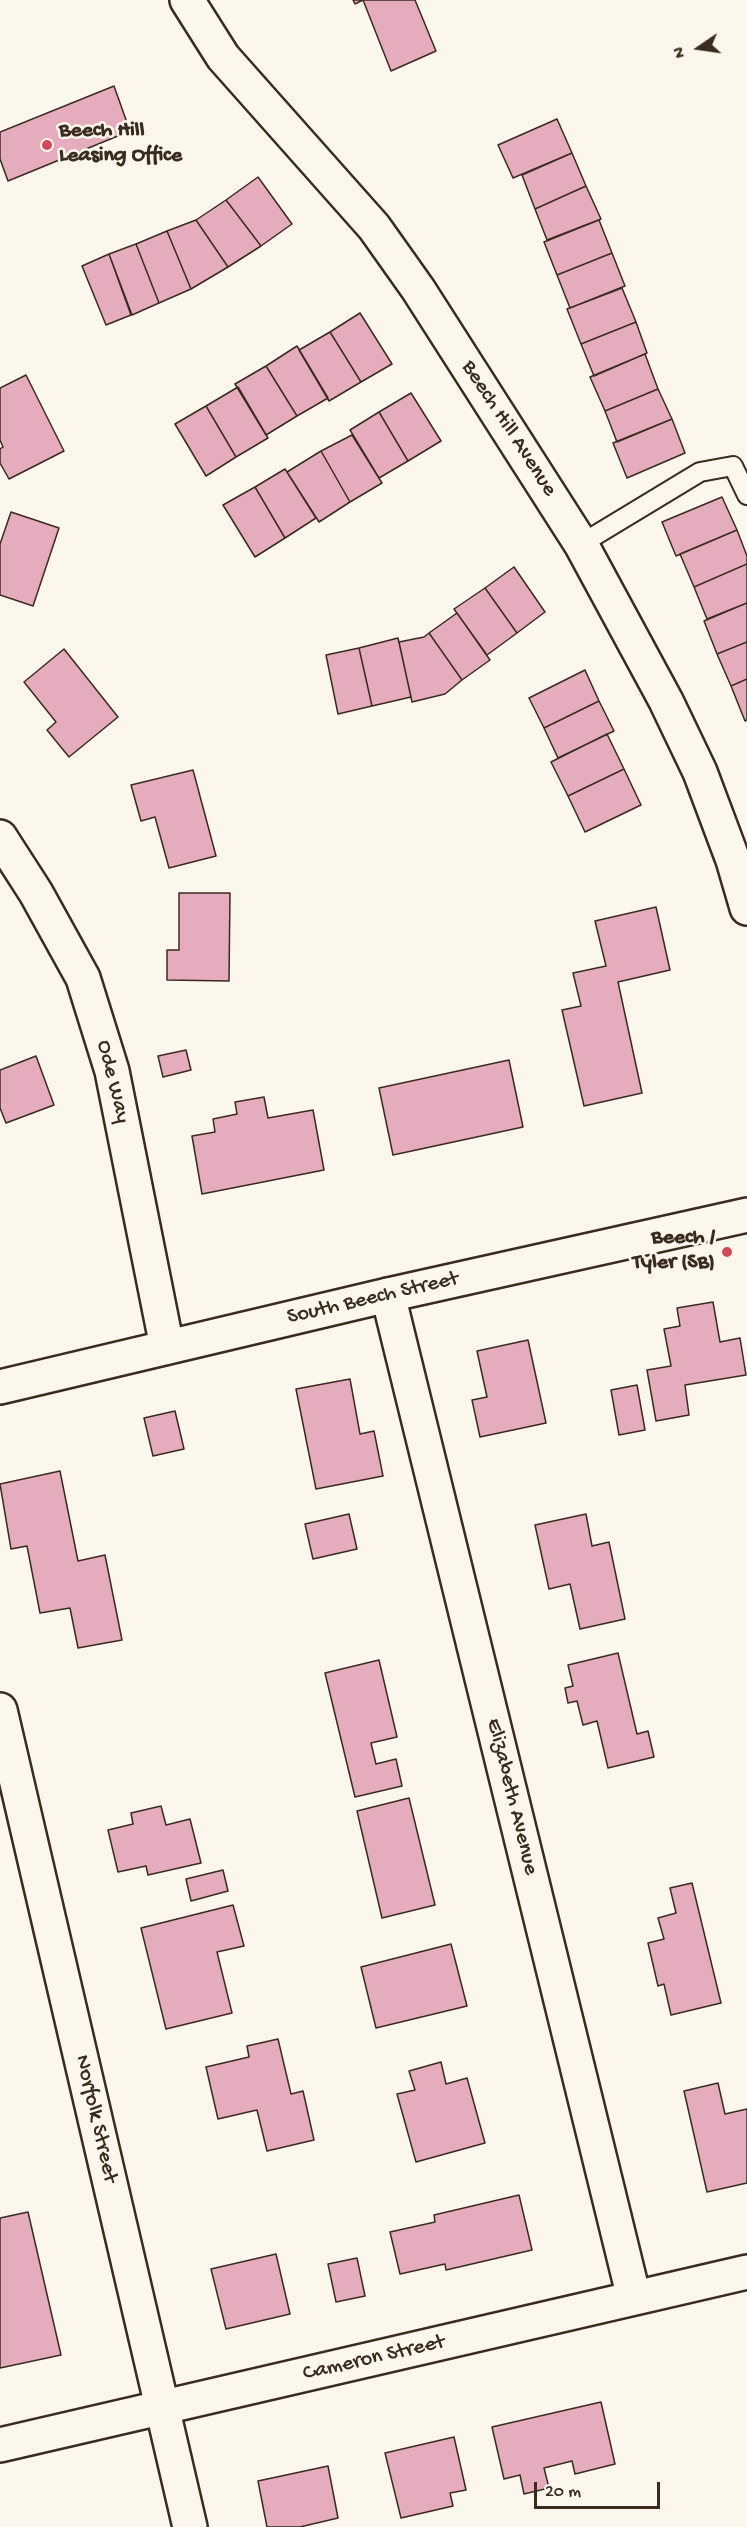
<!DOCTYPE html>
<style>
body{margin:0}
#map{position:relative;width:747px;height:2527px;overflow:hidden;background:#fbf7ec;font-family:"Gochi Hand",sans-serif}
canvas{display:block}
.north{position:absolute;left:669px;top:18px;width:60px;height:60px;-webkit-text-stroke:4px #fbf7ec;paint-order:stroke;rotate:257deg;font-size:16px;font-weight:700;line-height:24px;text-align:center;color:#3b2a1e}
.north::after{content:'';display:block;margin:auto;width:21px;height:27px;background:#3b2a1e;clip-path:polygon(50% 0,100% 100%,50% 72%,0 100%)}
.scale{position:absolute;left:534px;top:2482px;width:126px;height:27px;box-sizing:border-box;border:3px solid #3b2a1e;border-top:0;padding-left:8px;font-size:18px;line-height:21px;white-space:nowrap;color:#3b2a1e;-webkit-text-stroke:4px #fbf7ec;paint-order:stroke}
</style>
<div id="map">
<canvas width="747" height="2527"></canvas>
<div class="north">N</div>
<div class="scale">20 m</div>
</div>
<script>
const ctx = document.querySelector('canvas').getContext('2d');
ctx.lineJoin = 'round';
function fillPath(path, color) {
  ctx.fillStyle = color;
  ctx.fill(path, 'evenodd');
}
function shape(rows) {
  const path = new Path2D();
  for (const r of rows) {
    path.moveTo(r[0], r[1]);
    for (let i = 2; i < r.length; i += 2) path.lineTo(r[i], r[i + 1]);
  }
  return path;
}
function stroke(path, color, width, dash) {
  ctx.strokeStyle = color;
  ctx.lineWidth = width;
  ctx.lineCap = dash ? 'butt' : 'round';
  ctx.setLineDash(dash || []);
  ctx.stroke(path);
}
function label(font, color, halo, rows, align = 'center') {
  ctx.font = font + ' "Gochi Hand",sans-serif';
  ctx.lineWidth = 5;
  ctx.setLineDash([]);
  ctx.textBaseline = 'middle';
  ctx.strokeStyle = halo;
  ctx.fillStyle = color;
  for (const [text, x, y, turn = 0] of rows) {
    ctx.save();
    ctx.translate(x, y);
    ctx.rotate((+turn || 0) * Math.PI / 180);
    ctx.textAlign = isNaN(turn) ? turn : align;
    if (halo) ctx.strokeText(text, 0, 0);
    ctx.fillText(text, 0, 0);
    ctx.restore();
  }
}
const building = shape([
 [353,0,415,0,436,51,391,71,363,0,355,4,353,0],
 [114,86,130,131,8,181,0,159,0,132,114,86],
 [557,119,572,153,513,178,498,145,557,119],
 [572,153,586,186,535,209,522,175,572,153],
 [258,177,292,224,261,246,226,200,258,177],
 [586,186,601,219,547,240,535,209,586,186],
 [226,200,261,246,228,267,196,220,226,200],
 [196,220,228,267,191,289,167,231,196,220],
 [599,220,612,253,557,275,544,242,599,220],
 [167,231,191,289,159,303,136,244,167,231],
 [136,244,159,303,132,315,109,254,136,244],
 [612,253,625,286,570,308,557,275,612,253],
 [109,254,131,315,106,325,82,266,109,254],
 [622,288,636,322,581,344,567,309,622,288],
 [360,313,392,364,361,382,330,332,360,313],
 [636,322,647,353,594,376,581,344,636,322],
 [330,332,361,382,329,401,299,350,330,332],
 [297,346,328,398,297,416,266,366,297,346],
 [645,354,658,389,605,411,590,377,645,354],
 [266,366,297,416,266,435,235,384,266,366],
 [26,375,64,451,9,479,0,463,0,449,3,447,0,440,0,388,26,375],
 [238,387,268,438,236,457,206,406,238,387],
 [658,389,672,419,617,442,605,411,658,389],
 [411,393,441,441,408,461,379,412,411,393],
 [206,406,236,457,206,476,175,424,206,406],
 [379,412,408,461,379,478,350,430,379,412],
 [672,419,685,453,627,478,613,443,672,419],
 [352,435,382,483,350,502,321,451,352,435],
 [321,451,350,502,319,522,287,472,321,451],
 [285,469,316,518,285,538,255,487,285,469],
 [255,487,285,538,255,557,223,505,255,487],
 [722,497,737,530,676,556,662,522,722,497],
 [11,512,59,528,33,606,0,595,0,544,11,512],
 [737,530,747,556,747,564,694,587,680,554,737,530],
 [747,564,747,603,707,619,694,587,747,564],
 [514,567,545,612,517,633,485,588,514,567],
 [485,588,517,633,487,655,454,609,485,588],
 [747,603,747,642,717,654,704,621,747,603],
 [457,613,490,660,462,680,429,633,457,613],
 [429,633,462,680,445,694,412,702,399,642,424,637,429,633],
 [398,638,411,697,372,706,359,648,398,638],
 [747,642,747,679,731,686,717,654,747,642],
 [359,648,372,706,338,714,326,655,359,648],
 [64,649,118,717,69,757,47,730,56,722,24,682,64,649],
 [585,670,599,701,544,728,529,698,585,670],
 [747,679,747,720,745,721,731,686,747,679],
 [599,701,614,731,558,758,544,728,599,701],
 [607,734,624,769,568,796,551,762,607,734],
 [624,769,641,805,585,832,568,796,624,769],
 [193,770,216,856,169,868,155,817,141,821,131,785,193,770],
 [179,893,230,893,229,981,167,980,167,950,179,950,179,893],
 [656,907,670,970,618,982,642,1093,584,1106,562,1010,581,1006,573,973,606,966,595,921,656,907],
 [186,1050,191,1070,163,1077,158,1056,186,1050],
 [36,1056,54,1105,6,1123,0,1108,0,1070,36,1056],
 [509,1060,523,1127,393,1155,379,1088,509,1060],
 [264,1097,268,1118,313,1110,324,1170,202,1194,192,1136,215,1132,213,1119,237,1114,235,1102,264,1097],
 [713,1302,720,1342,740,1338,746,1375,685,1385,689,1415,656,1421,647,1370,671,1366,664,1329,680,1326,677,1308,713,1302],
 [528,1340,546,1423,480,1437,472,1400,487,1397,477,1351,528,1340],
 [350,1379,360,1434,374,1431,383,1476,316,1489,296,1389,350,1379],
 [637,1385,645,1430,619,1435,611,1390,637,1385],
 [175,1411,184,1449,153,1456,144,1418,175,1411],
 [60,1471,78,1561,105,1555,122,1640,78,1648,70,1608,40,1613,27,1546,11,1549,0,1484,60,1471],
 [349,1514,357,1549,313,1559,305,1524,349,1514],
 [586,1514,592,1546,609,1542,625,1619,580,1629,570,1584,549,1589,535,1525,586,1514],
 [618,1653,637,1734,648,1731,654,1757,608,1768,597,1721,583,1725,577,1701,568,1703,565,1688,573,1686,568,1665,618,1653],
 [379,1660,397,1737,371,1743,376,1764,396,1759,402,1786,355,1797,325,1673,379,1660],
 [409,1798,435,1905,382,1918,357,1811,409,1798],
 [161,1806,166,1825,190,1819,201,1863,148,1875,146,1866,118,1872,108,1830,133,1824,131,1813,161,1806],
 [223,1870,228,1891,191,1901,186,1879,223,1870],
 [692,1883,721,2003,671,2015,664,1984,658,1986,648,1943,664,1939,658,1918,676,1913,670,1888,692,1883],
 [233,1905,244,1946,217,1952,232,2013,166,2029,141,1928,233,1905],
 [451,1944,467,2006,376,2028,361,1967,451,1944],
 [278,2039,291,2094,303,2091,314,2140,267,2151,257,2110,218,2119,206,2067,249,2057,247,2046,278,2039],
 [441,2062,446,2084,467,2078,485,2143,416,2162,397,2094,415,2090,409,2071,441,2062],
 [718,2083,725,2114,747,2109,747,2183,707,2192,684,2091,718,2083],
 [519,2195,532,2250,446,2270,445,2264,400,2274,390,2232,435,2222,434,2215,519,2195],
 [28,2212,61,2355,0,2368,0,2218,28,2212],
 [276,2254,290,2314,226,2329,211,2269,276,2254],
 [357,2258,365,2296,336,2302,328,2264,357,2258],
 [601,2402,615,2464,575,2474,572,2461,544,2468,549,2488,524,2494,520,2475,504,2479,492,2427,601,2402],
 [454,2437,466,2490,450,2493,453,2506,401,2518,385,2453,454,2437],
 [328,2466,338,2518,300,2527,267,2527,258,2481,328,2466]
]);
fillPath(building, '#e4acbd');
stroke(building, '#3b2a1e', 1.5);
const service = shape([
 [581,544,700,472,733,466,747,495]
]);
const minor = shape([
 [187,0,223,57,374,227,418,289,581,544,666,701,700,772,733,860,747,908],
 [0,837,36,893,83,978,112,1071,167,1347],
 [388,1295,634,2298],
 [0,1710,190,2527],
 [0,2445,747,2272]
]);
const tertiary = shape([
 [0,1387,388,1295,747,1215]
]);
stroke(service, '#3b2a1e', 22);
stroke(minor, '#3b2a1e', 38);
stroke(tertiary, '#3b2a1e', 38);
stroke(service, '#fbf7ec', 18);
stroke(minor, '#fbf7ec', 33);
stroke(tertiary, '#fbf7ec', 33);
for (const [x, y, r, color] of [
 [47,145,6,"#d1495b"],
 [727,1252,6,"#d1495b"]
]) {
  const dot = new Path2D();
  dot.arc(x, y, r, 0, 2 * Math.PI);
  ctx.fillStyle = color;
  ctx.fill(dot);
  stroke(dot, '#fbf7ec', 2);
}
label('bold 22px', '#3b2a1e', '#fbf7ec', [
 ["Beech Hill",59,132],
 ["Leasing Office",59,157],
 ["Beech /",715,1239,"right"],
 ["Tyler (SB)",715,1264,"right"]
], 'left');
label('22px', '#3b2a1e', '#fbf7ec', [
 ["Beech Hill Avenue",508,429,57],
 ["Ode Way",112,1082,76],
 ["South Beech Street",373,1299,-13],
 ["Elizabeth Avenue",511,1797,76],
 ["Norfolk Street",95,2119,77],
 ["Cameron Street",374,2359,-13]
]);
</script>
